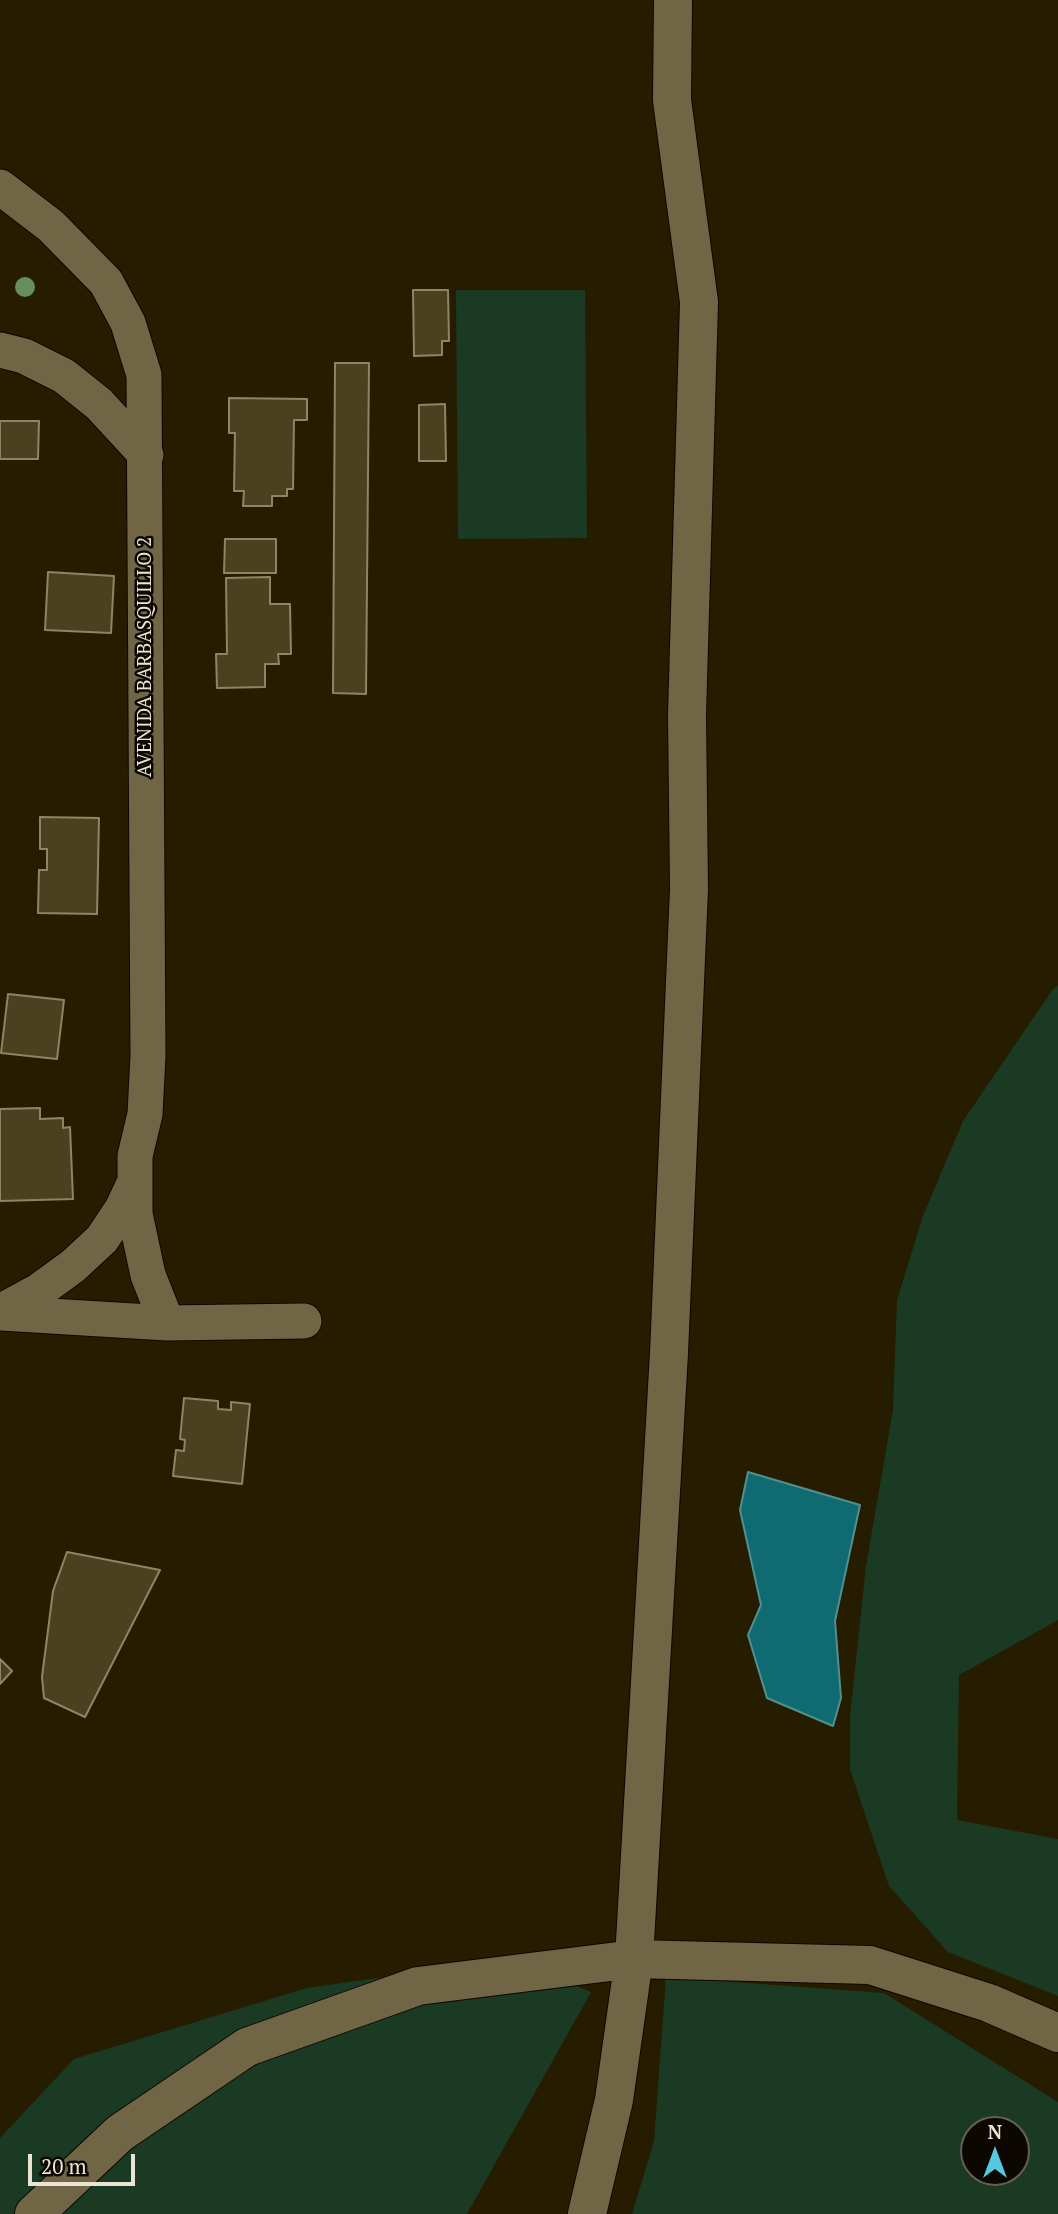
<!DOCTYPE html>
<style>
body{margin:0}
#map{position:relative;width:1058px;height:2214px;overflow:hidden;background:#261d00;font-family:"PT Serif",serif}
canvas{display:block}
.north{position:absolute;left:960px;top:2116px;width:70px;height:70px;box-sizing:border-box;background:#0c0801;border:2px solid #656055;border-radius:50%;rotate:0deg;font-size:19px;font-weight:700;line-height:28px;text-align:center;color:#eae5d3}
.north::after{content:'';display:block;margin:auto;width:24px;height:32px;background:#56c9e1;clip-path:polygon(50% 0,100% 100%,50% 72%,0 100%)}
.scale{position:absolute;left:28px;top:2154px;width:107px;height:32px;box-sizing:border-box;border:4px solid #eae5d3;border-top:0;padding-left:9px;font-size:21px;line-height:24px;white-space:nowrap;color:#eae5d3;-webkit-text-stroke:5px #0c0801;paint-order:stroke}
</style>
<div id="map">
<canvas width="1058" height="2214"></canvas>
<div class="north">N</div>
<div class="scale">20 m</div>
</div>
<script>
const ctx = document.querySelector('canvas').getContext('2d');
ctx.lineJoin = 'round';
function fillPath(path, color) {
  ctx.fillStyle = color;
  ctx.fill(path, 'evenodd');
}
function shape(rows) {
  const path = new Path2D();
  for (const r of rows) {
    path.moveTo(r[0], r[1]);
    for (let i = 2; i < r.length; i += 2) path.lineTo(r[i], r[i + 1]);
  }
  return path;
}
function stroke(path, color, width, dash) {
  ctx.strokeStyle = color;
  ctx.lineWidth = width;
  ctx.lineCap = dash ? 'butt' : 'round';
  ctx.setLineDash(dash || []);
  ctx.stroke(path);
}
function label(font, color, halo, rows, align = 'center') {
  ctx.font = font + ' "PT Serif",serif';
  ctx.lineWidth = 5;
  ctx.setLineDash([]);
  ctx.textBaseline = 'middle';
  ctx.strokeStyle = halo;
  ctx.fillStyle = color;
  for (const [text, x, y, turn = 0] of rows) {
    ctx.save();
    ctx.translate(x, y);
    ctx.rotate((+turn || 0) * Math.PI / 180);
    ctx.textAlign = isNaN(turn) ? turn : align;
    if (halo) ctx.strokeText(text, 0, 0);
    ctx.fillText(text, 0, 0);
    ctx.restore();
  }
}
fillPath(shape([
 [456,290,585,290,587,538,458,539],
 [1058,986,1058,1620,959,1675,957,1820,1058,1839,1058,1996,948,1952,889,1886,850,1769,850,1716,866,1566,893,1410,897,1300,923,1216,963,1121,1053,989],
 [510,1959,591,1992,467,2214,0,2214,0,2138,74,2059,307,1988],
 [666,1977,884,1993,1058,2102,1058,2214,632,2214,654,2141],
 [974,2130,1016,2130,1016,2172,974,2172]
]), '#1a3a24');
const water = shape([
 [748,1472,860,1505,835,1621,841,1698,833,1726,767,1698,748,1635,761,1605,740,1510,748,1472]
]);
fillPath(water, '#0f6b71');
stroke(water, '#51908e', 2);
const building = shape([
 [413,290,448,290,449,341,442,341,442,355,414,356,413,290],
 [335,363,369,363,366,694,333,693,335,363],
 [229,398,307,399,307,420,294,420,293,489,287,489,287,496,272,496,272,506,243,506,244,491,234,491,235,433,229,433,229,398],
 [445,404,446,461,419,461,419,405,445,404],
 [0,421,39,421,38,459,0,459,0,421],
 [225,539,276,539,276,573,224,573,225,539],
 [48,572,114,576,111,633,45,630,48,572],
 [270,577,270,604,290,604,291,654,278,654,279,664,265,664,265,687,217,688,216,654,227,654,226,578,270,577],
 [40,817,99,818,97,914,38,913,39,870,47,870,47,849,40,849,40,817],
 [8,994,64,1000,57,1059,1,1053,8,994],
 [40,1108,40,1119,63,1118,63,1128,70,1127,73,1199,0,1201,0,1109,40,1108],
 [184,1398,218,1401,218,1409,231,1410,231,1402,250,1404,242,1484,173,1476,176,1450,184,1451,185,1440,180,1439,184,1398],
 [67,1552,160,1570,85,1717,44,1698,42,1677,53,1591,67,1552],
 [0,1659,12,1671,0,1684,0,1659]
]);
fillPath(building, '#4a4121');
stroke(building, '#8f8563', 2);
const minor = shape([
 [0,187,51,226,106,282,128,323,144,375,148,1056,145,1114,135,1156,135,1214,148,1275,167,1323],
 [0,350,24,356,64,376,99,404,146,455],
 [0,1312,40,1290,73,1266,102,1239,122,1209,135,1181],
 [0,1313,167,1323,304,1321]
]);
const tertiary = shape([
 [34,2214,120,2133,247,2047,418,1986,634,1959,870,1965,989,2003,1058,2033],
 [587,2214,614,2100,634,1959,669,1353,689,889,687,715,699,302,672,100,673,0]
]);
stroke(minor, '#0e0700', 37);
stroke(tertiary, '#0e0700', 40);
stroke(minor, '#706645', 35);
stroke(tertiary, '#706645', 38);
ctx.fillStyle = '#678d61';
for (const [x, y] of [
 [25,287]
]) {
  ctx.beginPath();
  ctx.arc(x, y, 10, 0, 2 * Math.PI);
  ctx.fill();
}
label('19px', '#eae5d3', '#0c0801', [
 ["AVENIDA BARBASQUILLO 2",146,657,-90]
]);
</script>
